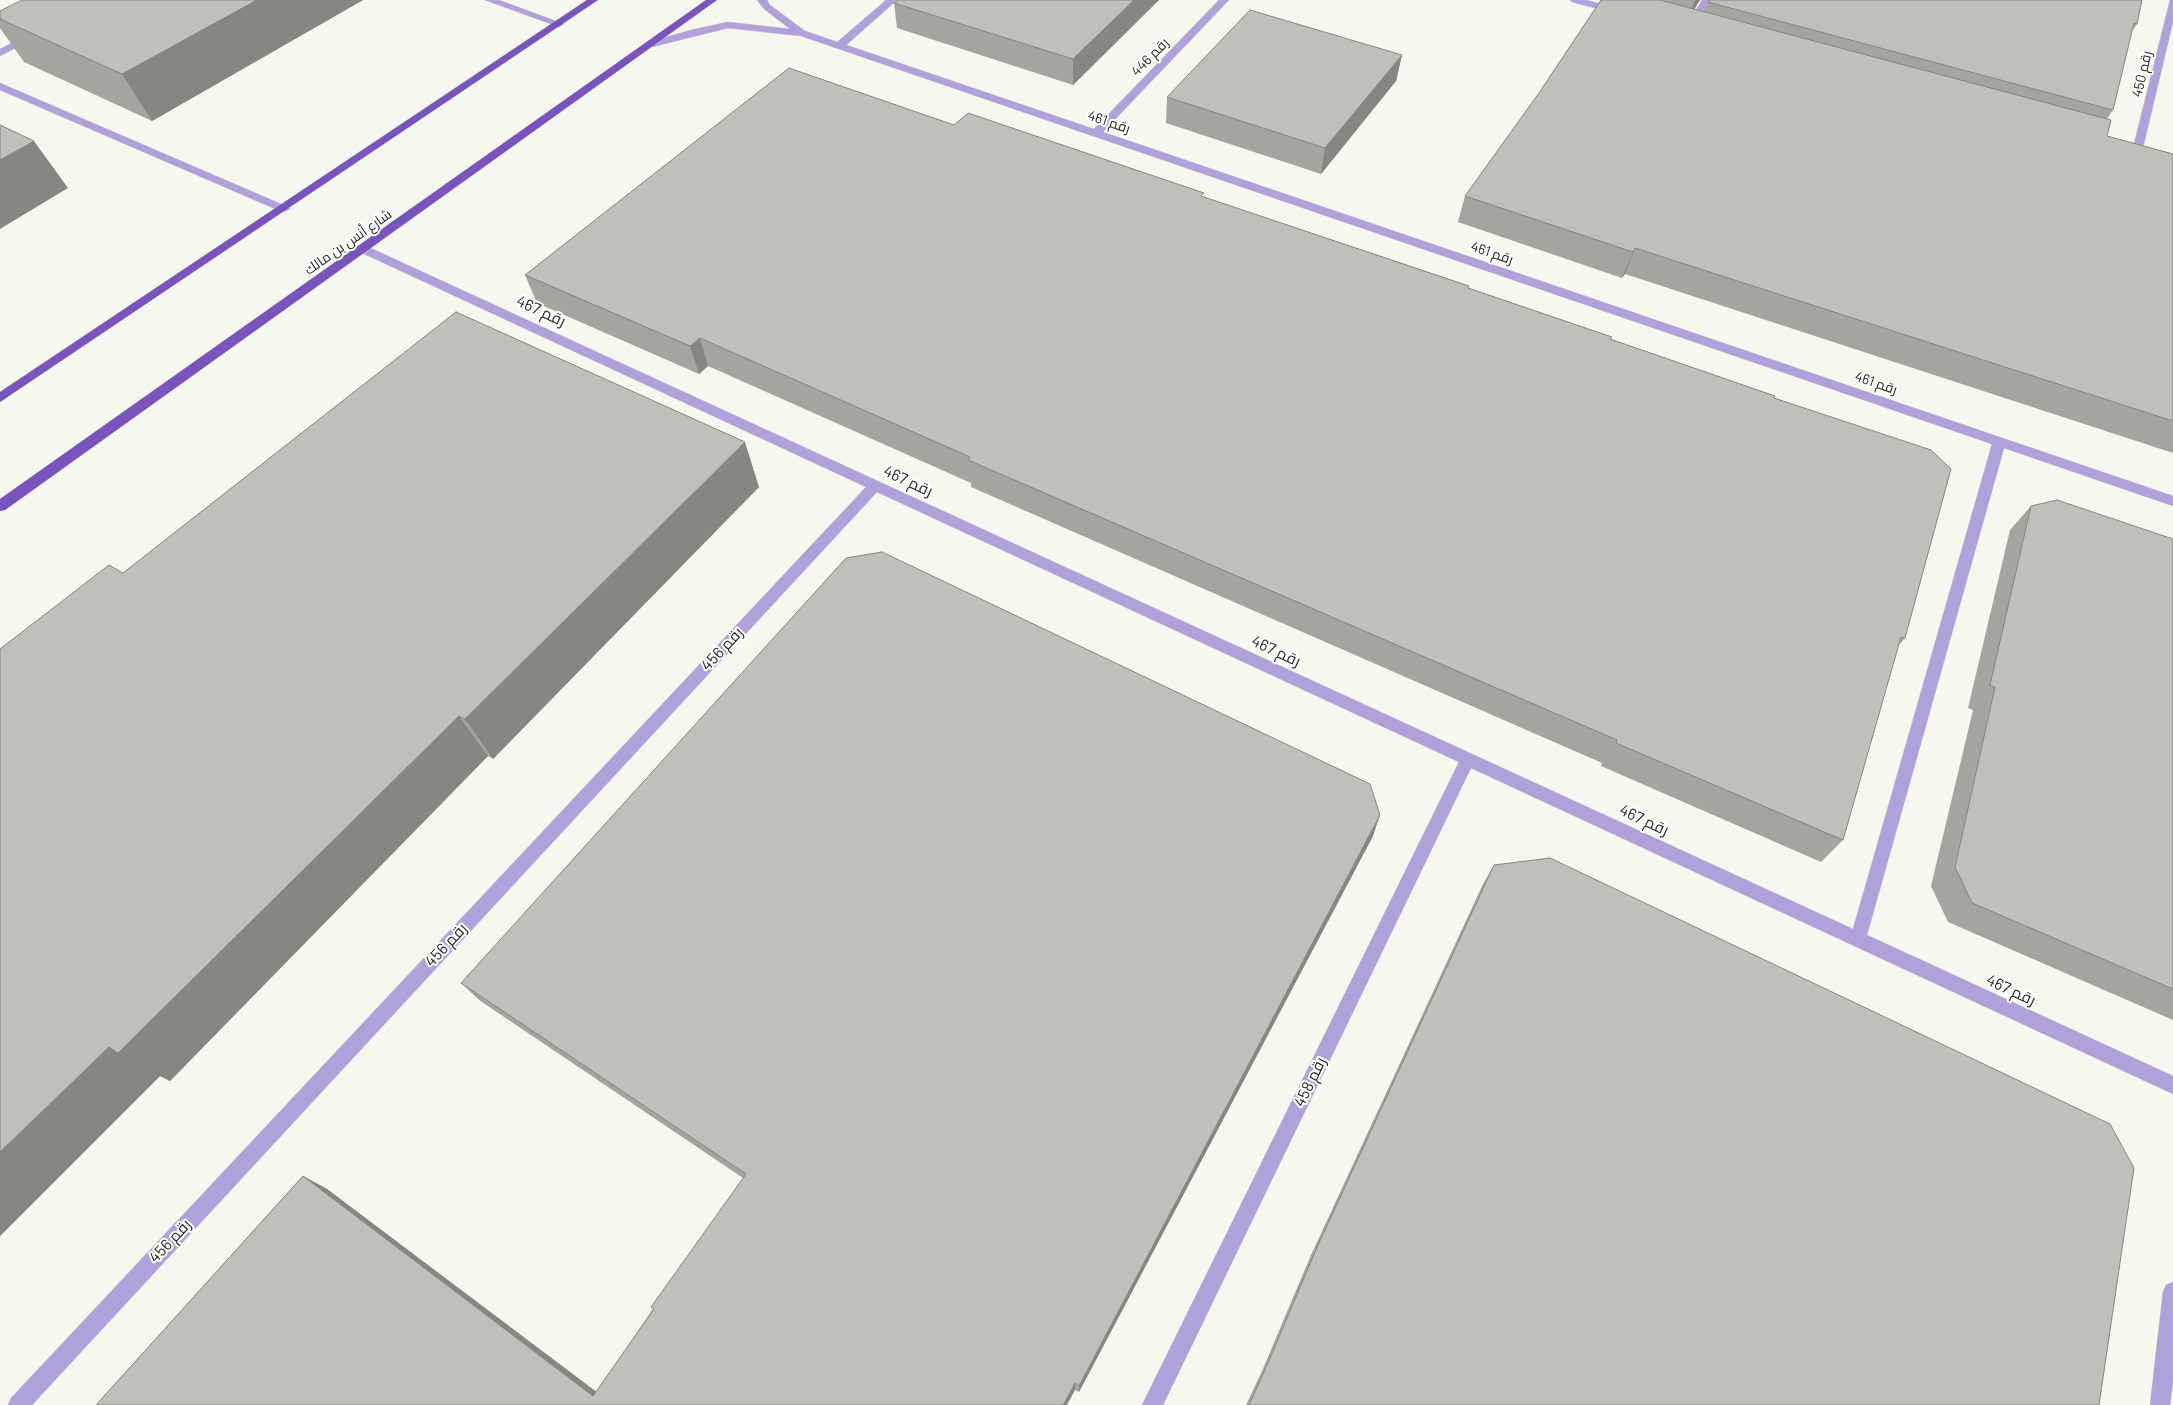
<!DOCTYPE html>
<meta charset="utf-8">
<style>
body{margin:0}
canvas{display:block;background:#f6f8f0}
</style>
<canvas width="2173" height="1405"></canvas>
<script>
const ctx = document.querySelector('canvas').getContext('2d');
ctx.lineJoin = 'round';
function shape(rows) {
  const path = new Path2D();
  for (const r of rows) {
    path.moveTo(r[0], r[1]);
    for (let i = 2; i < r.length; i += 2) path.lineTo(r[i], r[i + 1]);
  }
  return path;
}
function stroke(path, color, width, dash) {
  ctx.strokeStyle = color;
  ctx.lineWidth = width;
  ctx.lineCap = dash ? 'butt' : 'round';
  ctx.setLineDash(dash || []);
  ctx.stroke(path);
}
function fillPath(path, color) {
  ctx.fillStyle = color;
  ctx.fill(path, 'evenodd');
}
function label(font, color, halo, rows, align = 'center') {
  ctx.font = font + ' Barlow,Cairo,sans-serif';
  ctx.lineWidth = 4;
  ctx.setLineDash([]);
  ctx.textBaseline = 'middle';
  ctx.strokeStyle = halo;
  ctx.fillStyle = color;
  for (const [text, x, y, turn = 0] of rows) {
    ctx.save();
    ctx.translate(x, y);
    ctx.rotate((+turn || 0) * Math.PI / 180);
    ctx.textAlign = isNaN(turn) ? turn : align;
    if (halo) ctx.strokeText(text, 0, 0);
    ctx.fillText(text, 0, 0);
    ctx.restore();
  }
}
const lane = shape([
 [886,0,897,0,843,48,835,48,835,44,886,0],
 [30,34,33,35,33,39,0,56,0,49,30,34]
]);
const street = shape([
 [485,0,499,0,564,24,559,27,556,26,485,0],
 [757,0,767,0,770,5,805,31,1094,129,1219,0,1229,0,1103,132,2173,496,2173,506,2004,448,1867,935,2173,1076,2173,1094,1471,768,1163,1405,1142,1405,1459,762,877,492,32,1405,8,1405,11,1398,866,487,360,252,358,249,364,245,1853,929,1992,444,801,36,728,28,652,47,647,44,649,42,691,30,728,22,790,29,764,9,757,0],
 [1570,0,1586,0,1620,9,1622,11,1617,14,1572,2,1570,0],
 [1702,0,1712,0,1694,29,1688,29,1686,27,1702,0],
 [2170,0,2173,0,2173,22,2142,152,2137,155,2132,152,2170,0],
 [0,83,288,207,290,209,284,212,280,211,0,90,0,83],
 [2173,1282,2173,1380,2170,1405,2150,1405,2163,1292,2166,1285,2173,1282]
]);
const primary = shape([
 [587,0,598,0,0,402,0,392,587,0],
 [706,0,717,0,5,510,0,511,0,499,706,0]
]);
stroke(lane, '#d1d3cb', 1);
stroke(street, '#d1d3cb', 1);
stroke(primary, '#d1d3cb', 1);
fillPath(lane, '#b1a1db');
fillPath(street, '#b1a1db');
fillPath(primary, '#7954bd');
fillPath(shape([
 [363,0,152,121,24,62,0,28,0,11],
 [898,0,1159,0,1073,85,897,28,894,3],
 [1601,0,1700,0,1694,9,1704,12,1708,2,2142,0,2137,24,2132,31,2113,110,2107,119,2107,136,2173,154,2173,453,1625,274,1622,278,1458,222,1465,196,1539,93],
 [1402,55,1396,81,1321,174,1166,123,1167,97],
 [954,125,1203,197,1469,286,1468,288,1774,398,1905,638,1898,646,1843,840,1821,862,1601,766,1602,763,971,487,971,483,708,366,699,374,537,303,525,275],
 [759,487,493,759,488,756,170,1081,160,1076,0,1236,0,649,123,573],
 [2031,506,2173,539,2173,1020,1948,922,1931,886,1973,710,1968,708,2010,530],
 [1373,836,1079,1392,1075,1390,96,1405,303,1176,327,1189,596,1392,743,1178,479,1000,461,983],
 [1494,865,2099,1405,1246,1405,1262,1371,1311,1255,1483,884]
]), '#a4a59f');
fillPath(shape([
 [257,0,363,0,152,121,122,74],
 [1134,0,1159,0,1073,85,1073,59],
 [1695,0,1700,0,1685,25],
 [1402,55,1396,81,1321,174,1325,148],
 [34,141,68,188,0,229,0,160],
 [1635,248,1625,274,1622,278,1633,252],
 [700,338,708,366,699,374,690,346],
 [745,442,759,487,493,759,465,719],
 [459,716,488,756,170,1081,160,1076,0,1236,0,1152,109,1047],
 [1380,815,1373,836,1079,1392,1079,1386],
 [303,1176,327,1189,610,1402,593,1396],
 [1075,1383,1075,1390,1067,1405,1063,1405]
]), '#868682');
const building = shape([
 [22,0,257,0,122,74,0,19,0,11,22,0],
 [898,0,1134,0,1073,59,894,3,898,0],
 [1601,0,1660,0,2111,120,2107,136,2173,154,2173,421,1635,248,1633,252,1465,196,1539,93,1601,0],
 [1709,0,2142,0,2137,24,2134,23,2113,110,1708,2,1709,0],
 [1250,10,1402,55,1325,148,1167,97,1250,10],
 [789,68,954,125,968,113,1204,193,1201,196,1469,286,1468,288,1612,337,1610,339,1775,396,1774,398,1931,450,1951,469,1905,638,1901,637,1843,840,1616,743,1617,740,968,460,970,457,700,338,690,346,525,275,789,68],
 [0,125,34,141,0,160,0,125],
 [456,312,745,442,465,719,459,716,118,1053,109,1047,0,1152,0,649,109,565,123,573,456,312],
 [2057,500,2173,539,2173,989,1972,903,1955,867,1995,687,1990,685,2031,506,2057,500],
 [882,552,1370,784,1380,815,1079,1386,1075,1383,1063,1405,96,1405,303,1176,593,1396,654,1309,651,1307,746,1174,461,983,846,558,882,552],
 [1550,858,2110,1124,2134,1168,2099,1405,1249,1405,1268,1363,1318,1245,1494,865,1550,858]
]);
fillPath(building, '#bfc0b9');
stroke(building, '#868682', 1);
label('14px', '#272825', '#fff', [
 ["رقم 446",1150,57,-46],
 ["رقم 450",2142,74,-77],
 ["رقم 461",1109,122,19],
 ["شارع أنس بن مالك",348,242,-35],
 ["رقم 461",1492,253,19],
 ["رقم 461",1876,383,19]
]);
label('16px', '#272825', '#fff', [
 ["رقم 467",541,311,25],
 ["رقم 467",908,481,25],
 ["رقم 456",722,649,-47],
 ["رقم 467",1276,651,25],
 ["رقم 467",1644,820,25],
 ["رقم 456",446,945,-47],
 ["رقم 467",2011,990,25],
 ["رقم 458",1310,1082,-64],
 ["رقم 456",170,1241,-47]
]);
</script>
